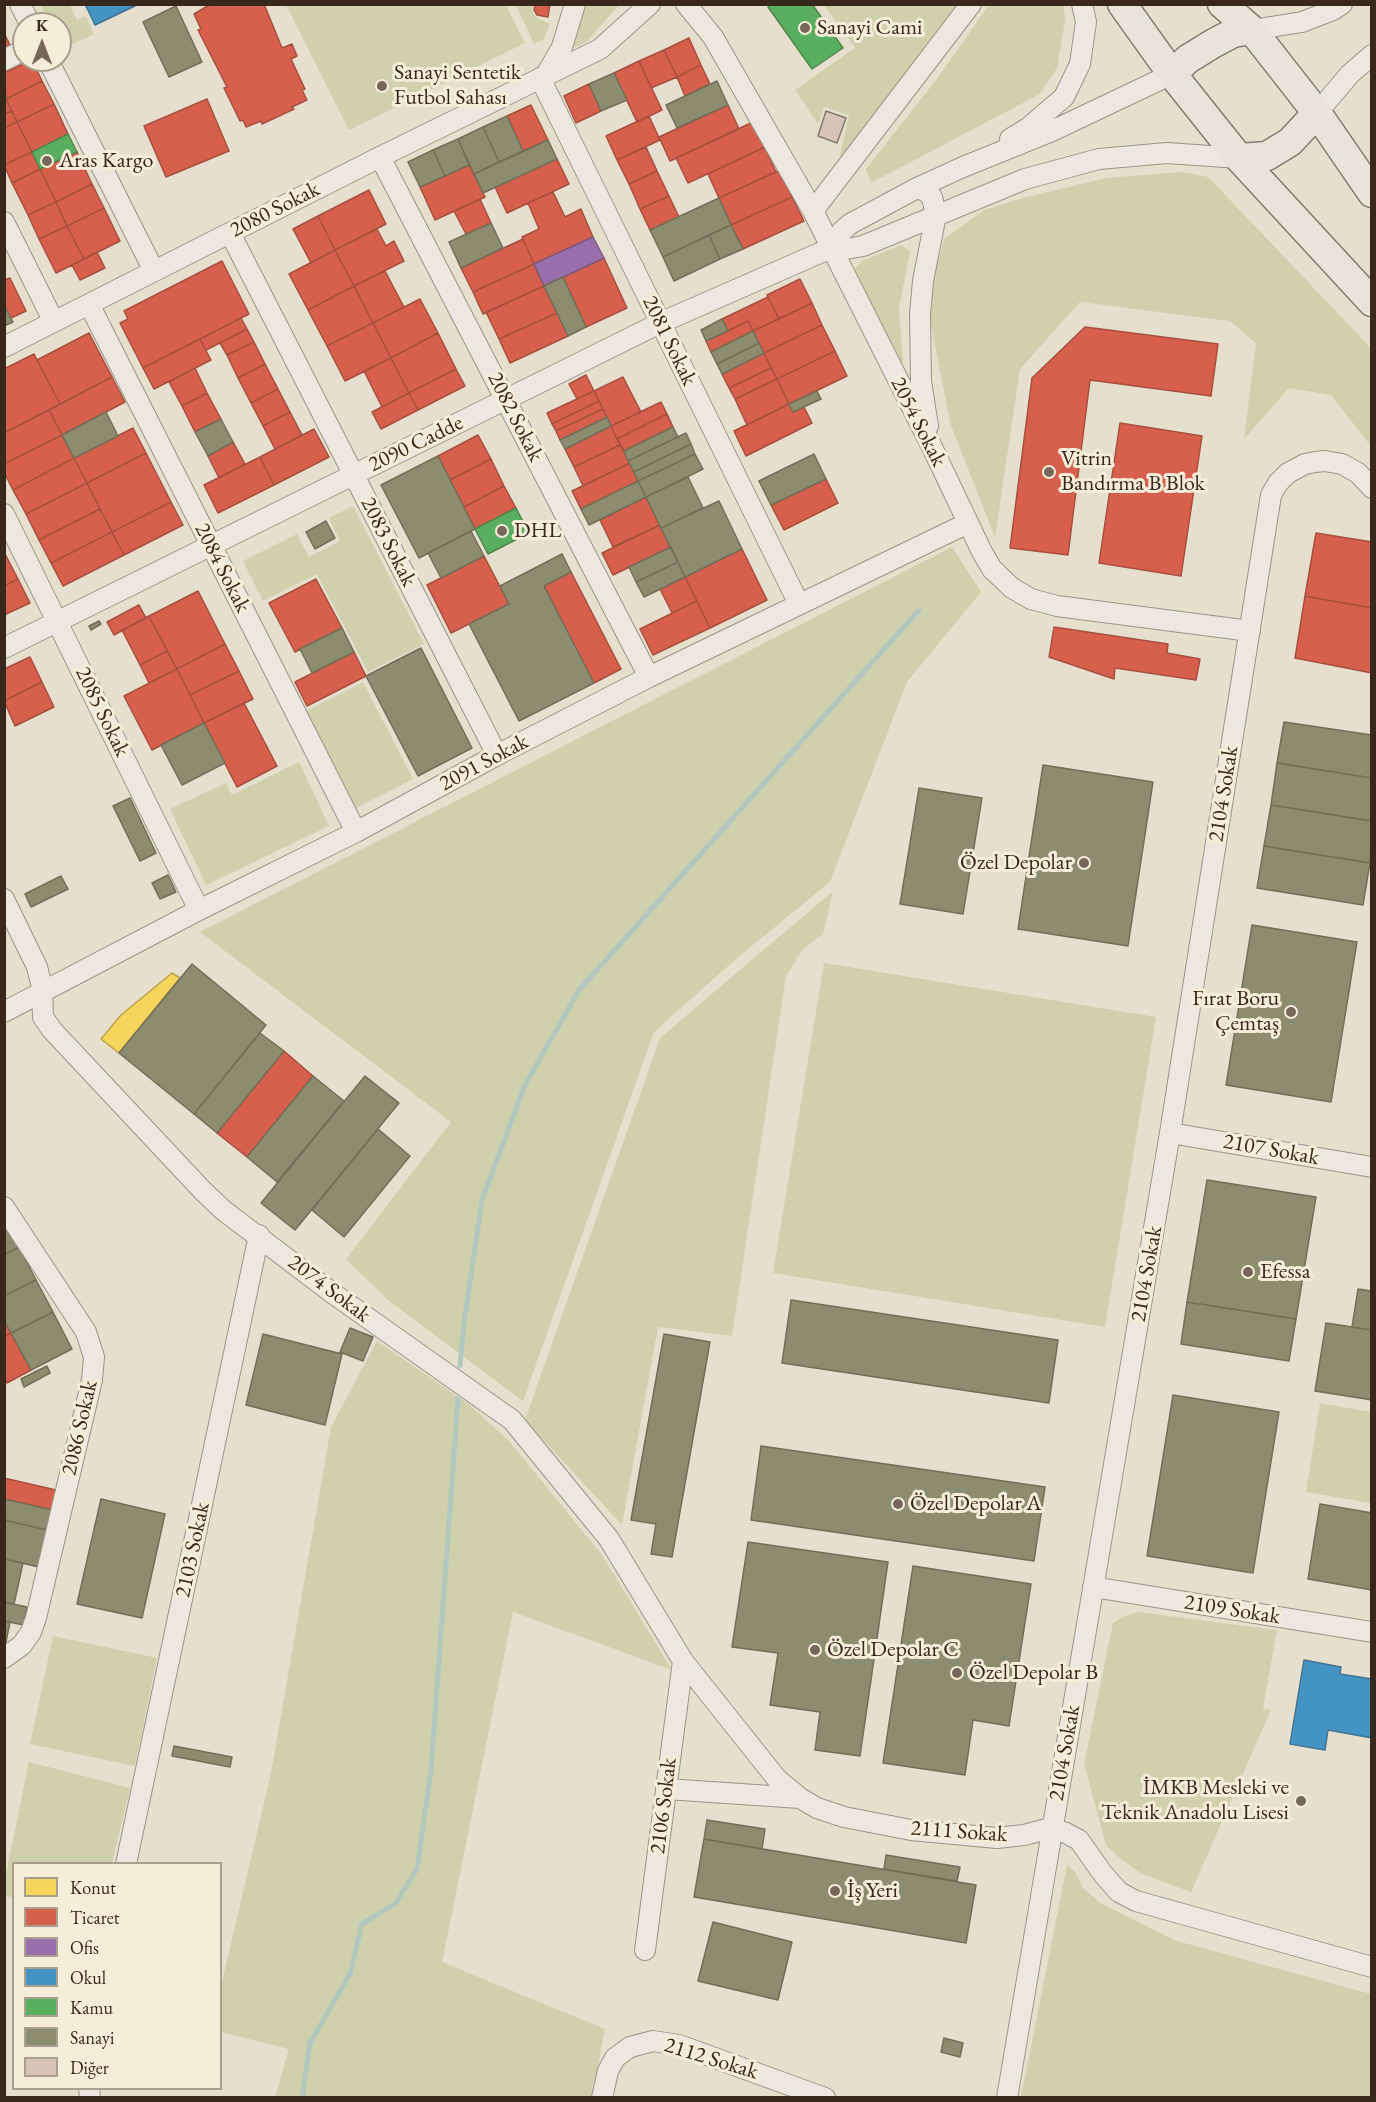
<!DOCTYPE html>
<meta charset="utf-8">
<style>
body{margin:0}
#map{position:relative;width:1376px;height:2102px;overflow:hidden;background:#e6dfce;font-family:"EB Garamond",serif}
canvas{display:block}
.frame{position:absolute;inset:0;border:6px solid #38271c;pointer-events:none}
.legend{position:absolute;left:12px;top:1862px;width:210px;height:228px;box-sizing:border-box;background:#f6edd9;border:2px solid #aa9e8d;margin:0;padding:8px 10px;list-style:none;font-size:18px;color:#38271c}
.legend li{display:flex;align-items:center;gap:12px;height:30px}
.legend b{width:30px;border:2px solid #aa9e8d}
.north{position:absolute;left:12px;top:12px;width:60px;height:60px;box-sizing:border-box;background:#f6edd9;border:2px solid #aa9e8d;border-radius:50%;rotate:0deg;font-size:16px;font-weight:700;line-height:24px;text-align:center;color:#38271c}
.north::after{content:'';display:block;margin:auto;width:21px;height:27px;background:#75675a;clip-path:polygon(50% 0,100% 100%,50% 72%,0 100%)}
</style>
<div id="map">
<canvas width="1376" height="2102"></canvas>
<div class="frame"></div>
<ul class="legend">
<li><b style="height:16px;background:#f6d55c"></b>Konut</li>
<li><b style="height:16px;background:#d6604d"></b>Ticaret</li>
<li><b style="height:16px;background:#9970ab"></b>Ofis</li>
<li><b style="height:16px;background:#4393c3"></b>Okul</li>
<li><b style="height:16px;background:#5aae61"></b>Kamu</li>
<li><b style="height:16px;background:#8c8c6e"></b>Sanayi</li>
<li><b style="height:16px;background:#d6c4b9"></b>Diğer</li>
</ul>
<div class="north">K</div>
</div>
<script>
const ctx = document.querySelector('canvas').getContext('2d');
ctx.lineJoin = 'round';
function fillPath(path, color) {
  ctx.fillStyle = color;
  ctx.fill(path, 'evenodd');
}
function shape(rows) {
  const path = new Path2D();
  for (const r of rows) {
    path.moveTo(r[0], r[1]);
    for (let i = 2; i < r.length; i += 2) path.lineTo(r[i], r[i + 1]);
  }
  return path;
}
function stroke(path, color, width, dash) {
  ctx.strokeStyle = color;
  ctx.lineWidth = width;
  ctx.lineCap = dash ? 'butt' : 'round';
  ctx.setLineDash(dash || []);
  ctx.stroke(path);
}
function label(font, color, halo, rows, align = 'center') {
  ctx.font = font + ' "EB Garamond",serif';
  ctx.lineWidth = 6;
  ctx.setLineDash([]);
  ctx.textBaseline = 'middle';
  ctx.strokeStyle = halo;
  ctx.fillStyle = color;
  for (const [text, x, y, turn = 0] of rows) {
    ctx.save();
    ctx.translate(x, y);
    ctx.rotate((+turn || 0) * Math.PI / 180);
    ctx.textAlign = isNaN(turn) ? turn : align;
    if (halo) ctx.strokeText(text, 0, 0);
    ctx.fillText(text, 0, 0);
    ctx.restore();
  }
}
fillPath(shape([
 [41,5,70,5,77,20,86,16,94,34,62,49,60,45,60,24,50,24],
 [286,5,506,5,525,43,349,130],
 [516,5,533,5,532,11,537,18,550,24,544,39,534,44],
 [583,5,619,5,587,41,581,45,568,49],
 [824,5,959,5,842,159,840,155,849,115,824,107,818,124,795,90,855,48],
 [989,5,1063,5,1065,21,1057,68,1040,94,871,183,866,169,936,80],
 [1182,172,1208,177,1371,348,1371,446,1331,395,1289,388,1244,439,1256,343,1230,321,1080,302,1020,369,995,537,950,423,930,319,931,288,944,239,984,210,1023,198,1106,178],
 [902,245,910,252,899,308,903,363,897,362,852,272,862,261],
 [353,506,424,644,368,672,317,574,263,601,243,561,297,534,309,557,340,541,329,518],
 [952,547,981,592,907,682,830,882,737,958,654,1032,523,1401,388,1300,346,1259,451,1122,200,932],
 [363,682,413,779,356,808,306,711],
 [299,762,329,826,206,885,170,809,226,783,232,795],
 [833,891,823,934,803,949,786,976,732,1336,658,1327,622,1525,525,1420,660,1038],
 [824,963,1156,1017,1105,1327,773,1273],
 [377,1341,470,1405,509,1441,602,1555,672,1670,513,1612,442,1962,605,2029,592,2097,275,2097,289,2049,221,2032,221,1986,271,1773,331,1427],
 [1320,1403,1371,1412,1371,1503,1306,1492],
 [1138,1612,1277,1630,1263,1708,1271,1710,1191,1892,1142,1874,1122,1860,1106,1845,1084,1764,1113,1623,1125,1616],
 [53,1636,157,1658,135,1766,30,1744],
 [29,1762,130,1788,112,1863,14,1864,13,1898,5,1895,5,1878],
 [1067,1865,1075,1872,1083,1888,1100,1903,1177,1941,1371,1994,1371,2097,1021,2097]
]), '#cfd0ac');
const homes = shape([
 [172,973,180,978,119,1053,101,1039,121,1015,172,973]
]);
fillPath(homes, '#f6d55c');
stroke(homes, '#bda149', 1.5);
const shops = shape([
 [211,4,264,4,282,48,292,44,297,56,291,59,305,89,302,90,307,100,292,107,294,109,262,124,261,121,246,127,243,120,240,121,224,88,227,87,198,30,201,29,194,14,211,4],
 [535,4,550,4,548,17,537,15,534,10,535,4],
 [4,33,11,47,4,50,4,33],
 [689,38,701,65,677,77,664,50,689,38],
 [664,50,677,77,651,88,639,61,664,50],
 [32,60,42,81,6,99,4,73,32,60],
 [639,61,662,110,637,122,614,73,639,61],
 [701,65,710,84,685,96,677,77,701,65],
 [42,81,54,104,17,122,6,99,42,81],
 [589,84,601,111,576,123,564,96,589,84],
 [6,99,12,111,4,114,4,100,6,99],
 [207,99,229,151,166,177,144,126,207,99],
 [54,104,68,134,32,152,17,122,54,104],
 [531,105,548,140,523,151,507,116,531,105],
 [728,105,739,129,670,161,659,137,728,105],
 [12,111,17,122,4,128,4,114,12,111],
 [649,116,660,140,617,160,606,136,649,116],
 [17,122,32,152,4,165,4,128,17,122],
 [753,122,765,147,688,183,676,158,753,122],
 [646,147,657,171,629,184,617,160,646,147],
 [765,147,776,172,719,198,708,174,765,147],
 [32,152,40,169,12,183,4,165,32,152],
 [77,152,92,184,56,202,40,169,77,152],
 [557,159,569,184,507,213,495,187,557,159],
 [469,165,485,197,435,220,420,187,469,165],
 [40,169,56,202,28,215,12,183,40,169],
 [780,170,792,197,731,225,719,198,780,170],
 [657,171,669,196,640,209,629,184,657,171],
 [92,184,104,208,67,226,56,202,92,184],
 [369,190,386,224,335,250,318,216,369,190],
 [553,192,565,217,581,209,593,237,534,264,522,237,539,229,528,203,553,192],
 [669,196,679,217,650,230,640,209,669,196],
 [792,197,804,221,743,249,731,225,792,197],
 [480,199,491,223,466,234,454,211,480,199],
 [56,202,67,226,39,239,28,215,56,202],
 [104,208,120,241,84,259,67,226,104,208],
 [318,216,335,250,311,263,293,229,318,216],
 [67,226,84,259,56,273,39,239,67,226],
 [377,229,386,246,394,241,404,261,354,286,335,250,377,229],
 [523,239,534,264,473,292,461,268,523,239],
 [335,250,354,286,308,310,289,274,335,250],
 [97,252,105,268,80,280,72,265,97,252],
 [604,258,627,308,586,327,563,277,604,258],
 [222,261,249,314,143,368,120,323,128,319,124,311,222,261],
 [534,264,544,286,483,314,473,292,534,264],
 [385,271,404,307,373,323,354,286,385,271],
 [10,278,26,311,11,318,4,305,4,280,10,278],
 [800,279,812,303,779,319,767,295,800,279],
 [354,286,373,323,327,346,308,310,354,286],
 [544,286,557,313,499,339,486,312,544,286],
 [768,297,779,319,753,331,748,321,728,331,722,319,768,297],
 [420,299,438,333,391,358,373,323,420,299],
 [812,303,822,325,764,353,753,331,812,303],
 [557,313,568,336,510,363,499,339,557,313],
 [241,318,247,329,206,350,200,339,241,318],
 [748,321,753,331,711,352,706,341,748,321],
 [373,323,391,358,345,381,327,346,373,323],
 [822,325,835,351,777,379,764,353,822,325],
 [1085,327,1218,344,1211,396,1090,380,1068,555,1010,548,1032,378,1085,327],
 [247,329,254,342,227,355,220,343,247,329],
 [89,333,112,377,60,404,37,360,89,333],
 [438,333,456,369,409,393,391,358,438,333],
 [200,339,211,360,154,389,143,368,200,339],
 [254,342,265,364,238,378,227,355,254,342],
 [835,351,847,376,789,404,777,379,835,351],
 [764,353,771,368,729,388,722,374,764,353],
 [34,354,60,404,4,433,4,369,34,354],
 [391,358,409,393,382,407,364,371,391,358],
 [265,364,278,389,251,403,238,378,265,364],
 [195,368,207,393,182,406,169,382,195,368],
 [771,368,777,379,735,399,729,388,771,368],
 [456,369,465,386,418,410,409,393,456,369],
 [586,375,594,391,577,399,569,384,586,375],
 [112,377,125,402,62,435,49,410,112,377],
 [623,377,641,412,611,426,594,391,623,377],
 [777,379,789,404,747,425,735,399,777,379],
 [278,389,290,412,263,426,251,403,278,389],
 [594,391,599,401,552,424,547,413,594,391],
 [207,393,221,419,195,432,182,406,207,393],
 [409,393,418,410,381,429,372,412,409,393],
 [599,401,603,409,556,431,552,424,599,401],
 [661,402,667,414,617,439,611,426,661,402],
 [789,404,793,412,804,407,812,423,746,456,734,431,789,404],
 [603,409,607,417,560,440,556,431,603,409],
 [49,410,62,435,4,464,4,433,49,410],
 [290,412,302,435,275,449,263,426,290,412],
 [667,414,673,427,624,451,617,439,667,414],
 [1120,423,1202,436,1181,576,1099,563,1120,423],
 [611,426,620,445,574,467,565,449,611,426],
 [133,428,146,453,87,483,74,458,133,428],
 [314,429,329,457,274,485,260,457,314,429],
 [62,435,74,458,13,490,4,472,4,464,62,435],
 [478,435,491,459,450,480,438,456,478,435],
 [233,442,245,464,219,478,208,456,233,442],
 [620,445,630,463,583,486,574,467,620,445],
 [146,453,171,502,112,532,87,483,146,453],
 [260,457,274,485,218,513,204,485,260,457],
 [74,458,87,483,26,514,13,490,74,458],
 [491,459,504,486,464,507,450,480,491,459],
 [630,463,638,481,581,509,572,491,630,463],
 [826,479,838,503,784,530,771,505,826,479],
 [87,483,100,509,39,540,26,514,87,483],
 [504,486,516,508,475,529,464,507,504,486],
 [646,497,660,525,613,547,600,520,646,497],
 [171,502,183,525,124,555,112,532,171,502],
 [100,509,112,532,51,563,39,540,100,509],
 [660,525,671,547,613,575,602,553,660,525],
 [112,532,124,555,63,586,51,563,112,532],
 [1316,533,1372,542,1372,608,1305,596,1316,533],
 [742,549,767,600,710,628,685,577,742,549],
 [4,552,18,579,4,586,4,552],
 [484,556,509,604,451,633,427,585,484,556],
 [571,572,621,669,594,683,544,586,571,572],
 [685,577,697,601,672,613,660,589,685,577],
 [18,579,30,603,4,615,4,586,18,579],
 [316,579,342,628,295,652,269,603,316,579],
 [198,591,225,644,177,669,149,616,198,591],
 [1305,596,1372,608,1372,673,1295,658,1305,596],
 [697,601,710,628,653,655,640,629,697,601],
 [139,605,146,618,114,635,107,622,139,605],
 [149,616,167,651,140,665,122,630,149,616],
 [1054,627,1168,644,1167,653,1200,659,1196,680,1115,668,1114,679,1049,657,1054,627],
 [225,644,239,671,190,695,177,669,225,644],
 [167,651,177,669,149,683,140,665,167,651],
 [354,652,366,676,307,706,295,682,354,652],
 [30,657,42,682,4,701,4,669,30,657],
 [177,669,204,723,152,750,124,696,177,669],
 [239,671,253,699,204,723,190,695,239,671],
 [42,682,54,707,15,726,4,701,42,682],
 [244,703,277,766,237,787,204,723,244,703],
 [284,1051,313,1076,247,1157,217,1133,284,1051],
 [4,1320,11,1333,4,1336,4,1320],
 [11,1333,31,1370,7,1383,4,1378,4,1336,11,1333],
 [4,1478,56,1490,52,1510,4,1499,4,1478]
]);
fillPath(shops, '#d6604d');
stroke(shops, '#a74f3e', 1.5);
const offices = shape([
 [593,237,604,258,544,286,534,264,593,237]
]);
fillPath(offices, '#9970ab');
stroke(offices, '#7c5a80', 1.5);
const schools = shape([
 [85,4,139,4,95,25,85,4],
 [1304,1660,1341,1667,1340,1674,1372,1679,1372,1738,1328,1730,1325,1750,1290,1744,1304,1660]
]);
fillPath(schools, '#4393c3');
stroke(schools, '#407391', 1.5);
const public = shape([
 [772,4,812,4,843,48,812,69,768,7,772,4],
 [68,134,77,152,40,169,32,152,68,134],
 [516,508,529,533,488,554,475,529,516,508]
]);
fillPath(public, '#5aae61');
stroke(public, '#50864c', 1.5);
const industry = shape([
 [176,6,202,62,169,77,143,22,176,6],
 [614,73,627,100,601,111,589,84,614,73],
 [717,81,728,105,677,128,666,105,717,81],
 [507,116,523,151,499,162,483,127,507,116],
 [483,127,499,162,474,174,458,139,483,127],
 [458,139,469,165,445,176,433,150,458,139],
 [548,140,557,159,483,193,474,174,548,140],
 [433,150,445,176,420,187,408,162,433,150],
 [719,198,731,225,663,257,650,230,719,198],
 [491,223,503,248,461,268,449,242,491,223],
 [731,225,743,249,720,259,709,235,731,225],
 [709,235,720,259,674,281,663,257,709,235],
 [563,277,586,327,568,336,544,286,563,277],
 [4,305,13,322,4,326,4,305],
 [722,319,728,331,706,341,701,330,722,319],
 [753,331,759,343,717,364,711,352,753,331],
 [759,343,764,353,722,374,717,364,759,343],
 [817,391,821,399,793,412,789,404,817,391],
 [106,412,118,436,74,458,62,435,106,412],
 [607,417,611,426,565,449,560,440,607,417],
 [221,419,233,442,208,456,195,432,221,419],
 [673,427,678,437,628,461,624,451,673,427],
 [686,433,691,444,634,472,628,461,686,433],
 [691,444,695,454,638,481,634,472,691,444],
 [695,454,703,469,646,497,638,481,695,454],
 [814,454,826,479,771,505,759,481,814,454],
 [438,456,475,529,419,558,381,485,438,456],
 [688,477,703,508,661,528,646,497,688,477],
 [638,481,646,497,589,525,581,509,638,481],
 [719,501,742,549,685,577,661,528,719,501],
 [326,521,335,538,315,549,306,532,326,521],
 [471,531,484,556,441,578,428,553,471,531],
 [671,547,678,562,636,582,629,567,671,547],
 [562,554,571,572,544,586,594,683,519,721,469,624,509,604,500,586,562,554],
 [678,562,685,577,644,597,636,582,678,562],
 [99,621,101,624,91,630,89,626,99,621],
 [342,628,354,652,312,673,300,649,342,628],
 [421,648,472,748,418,776,366,676,421,648],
 [1284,722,1372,735,1372,778,1277,763,1284,722],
 [204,723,225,763,182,785,161,745,204,723],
 [1277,763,1372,778,1372,821,1271,805,1277,763],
 [1043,765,1153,782,1128,946,1018,929,1043,765],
 [919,788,982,798,963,914,900,904,919,788],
 [130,798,156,853,140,861,113,806,130,798],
 [1271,805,1372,821,1370,863,1264,846,1271,805],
 [1264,846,1370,863,1363,905,1257,888,1264,846],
 [168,875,176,892,160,899,152,883,168,875],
 [61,876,68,889,31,907,25,894,61,876],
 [1252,925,1357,942,1331,1102,1226,1085,1252,925],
 [192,964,266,1025,194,1114,119,1053,192,964],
 [260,1033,284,1051,217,1133,194,1114,260,1033],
 [313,1076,344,1101,277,1182,247,1157,313,1076],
 [365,1076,399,1103,295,1230,261,1203,365,1076],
 [378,1129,410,1156,344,1237,312,1210,378,1129],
 [1207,1180,1316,1197,1296,1319,1187,1302,1207,1180],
 [4,1219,19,1247,4,1255,4,1219],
 [19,1247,36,1280,4,1296,4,1255,19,1247],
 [36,1280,53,1312,11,1333,4,1320,4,1296,36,1280],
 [1358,1289,1372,1291,1372,1330,1352,1327,1358,1289],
 [791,1300,1058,1340,1049,1403,782,1363,791,1300],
 [1187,1302,1296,1319,1289,1361,1181,1344,1187,1302],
 [53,1312,72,1349,31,1370,11,1333,53,1312],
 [1326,1323,1372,1330,1372,1400,1315,1391,1326,1323],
 [350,1328,373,1337,363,1361,340,1352,350,1328],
 [263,1334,342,1354,325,1425,246,1405,263,1334],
 [664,1334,710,1342,672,1557,651,1554,656,1524,631,1520,664,1334],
 [47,1366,50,1373,24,1387,21,1379,47,1366],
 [1173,1395,1279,1412,1253,1573,1147,1556,1173,1395],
 [761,1446,1045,1487,1034,1561,751,1520,761,1446],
 [4,1499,52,1510,47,1530,4,1520,4,1499],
 [101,1499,165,1514,142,1618,77,1604,101,1499],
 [1320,1504,1372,1513,1372,1590,1308,1579,1320,1504],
 [4,1520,47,1530,39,1567,4,1559,4,1520],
 [748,1542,888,1562,860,1756,815,1750,820,1712,770,1705,778,1653,732,1647,748,1542],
 [4,1559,23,1563,14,1604,4,1602,4,1559],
 [913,1566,1031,1584,1009,1726,973,1720,965,1775,883,1763,913,1566],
 [4,1602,27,1607,24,1625,4,1621,4,1602],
 [4,1621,10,1622,6,1642,4,1641,4,1621],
 [174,1746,232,1757,230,1767,172,1756,174,1746],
 [707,1820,765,1829,762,1849,704,1839,707,1820],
 [704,1839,976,1885,966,1943,694,1897,704,1839],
 [886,1855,960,1867,957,1881,884,1869,886,1855],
 [713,1922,792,1942,778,2000,698,1981,713,1922],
 [944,2038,963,2043,960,2057,941,2052,944,2038]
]);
fillPath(industry, '#8c8c6e');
stroke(industry, '#736e55', 1.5);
stroke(shape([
 [460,1366,464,1323,482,1200,525,1085,579,990,919,610],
 [302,2098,310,2043,350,1974,362,1924,396,1903,417,1869,431,1770,458,1399]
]), '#b2c8be', 5);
const building = shape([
 [826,111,846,118,837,143,818,136,826,111]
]);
fillPath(building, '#d6c4b9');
stroke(building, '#817b71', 1.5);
const minor = shape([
 [20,4,30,24],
 [686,4,713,37,813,211,932,447,982,552,992,569,1012,588,1031,599,1057,606,1250,631],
 [1252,30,1302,22,1333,10,1342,4],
 [4,60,24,50],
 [48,60,154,271],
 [546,75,562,47,575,4],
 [540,78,799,604],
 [1317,113,1350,74,1372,55],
 [1010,139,1028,128,1064,97,1080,64,1086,22,1082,4],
 [380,157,649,677],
 [917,188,925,191,932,197,936,215,923,281,920,314,921,381,928,426],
 [813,211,971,4],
 [4,222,54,322],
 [230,233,497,755],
 [831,248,842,231,850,224,917,188,963,167,1052,131,1172,74],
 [89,304,356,832],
 [4,347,380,157,600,49,650,4],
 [4,514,199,910],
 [4,648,660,323,831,248,846,249,863,246,1025,179,1099,159,1167,153,1239,158],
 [4,899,37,967,42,987,43,1017,52,1030,203,1191,223,1210,331,1292,512,1420,609,1539,683,1661,777,1779,800,1798,817,1808,844,1817,911,1830,997,1838,1024,1835,1047,1829,1064,1832,1079,1840,1103,1874,1119,1892,1136,1901,1372,1967],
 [4,1012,199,910,356,832,497,755,649,677,968,523],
 [1170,1133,1372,1167],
 [4,1207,86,1332,94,1357,92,1380,36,1618,31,1632,22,1645,4,1658],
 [1093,1587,1372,1632],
 [666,1789,800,1798],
 [126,1864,259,1235],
 [645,1950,683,1661],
 [89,2088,90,2098],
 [602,2098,608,2071,615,2058,630,2047,653,2041,679,2045,825,2098],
 [1007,2098,1170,1133,1271,495,1278,483,1288,473,1305,464,1315,462,1325,461,1342,464,1358,473,1372,488]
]);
const highway = shape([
 [1122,4,1172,74,1239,158,1372,302],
 [1222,4,1252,30,1317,113,1372,193],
 [1172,74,1188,59,1214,43,1233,33,1252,30],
 [1239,158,1267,156,1290,142,1317,113]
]);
stroke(minor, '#9a9489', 22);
stroke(highway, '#817b71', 31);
stroke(minor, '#ece8df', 20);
stroke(highway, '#e9e4da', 28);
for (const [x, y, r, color] of [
 [805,28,6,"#75675a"],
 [382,86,6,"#75675a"],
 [47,161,6,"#75675a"],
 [1049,472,6,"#75675a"],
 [502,531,6,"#75675a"],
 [1084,863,6,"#75675a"],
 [1291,1012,6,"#75675a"],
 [1248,1272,6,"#75675a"],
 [898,1504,6,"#75675a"],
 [815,1650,6,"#75675a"],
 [957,1673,6,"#75675a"],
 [1301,1801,6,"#75675a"],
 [835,1891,6,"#75675a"]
]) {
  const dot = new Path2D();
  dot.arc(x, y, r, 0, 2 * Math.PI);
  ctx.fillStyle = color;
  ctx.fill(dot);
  stroke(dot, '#f6edd9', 2);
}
label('22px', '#38271c', '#f6edd9', [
 ["Sanayi Cami",817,28],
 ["Sanayi Sentetik",394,73],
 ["Futbol Sahası",394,98],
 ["Aras Kargo",59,161],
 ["Vitrin",1061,459],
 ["Bandırma B Blok",1061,484],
 ["DHL",514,531],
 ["Özel Depolar",1072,863,"right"],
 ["Fırat Boru",1279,999,"right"],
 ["Çemtaş",1279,1024,"right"],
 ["Efessa",1260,1272],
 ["Özel Depolar A",910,1504],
 ["Özel Depolar C",827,1650],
 ["Özel Depolar B",969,1673],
 ["İMKB Mesleki ve",1289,1788,"right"],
 ["Teknik Anadolu Lisesi",1289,1813,"right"],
 ["İş Yeri",847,1891]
], 'left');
label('22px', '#38271c', '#f6edd9', [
 ["2080 Sokak",275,210,-27],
 ["2081 Sokak",669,341,64],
 ["2082 Sokak",515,417,63],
 ["2054 Sokak",918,422,63],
 ["2090 Cadde",416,444,-26],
 ["2083 Sokak",388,542,63],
 ["2084 Sokak",222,568,63],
 ["2085 Sokak",102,712,64],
 ["2091 Sokak",484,763,-28],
 ["2104 Sokak",1224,794,-81],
 ["2107 Sokak",1271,1150,10],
 ["2104 Sokak",1147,1274,-80],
 ["2074 Sokak",329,1289,37],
 ["2086 Sokak",80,1428,-77],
 ["2103 Sokak",193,1550,-78],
 ["2109 Sokak",1232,1610,9],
 ["2104 Sokak",1065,1753,-80],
 ["2106 Sokak",664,1806,-83],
 ["2111 Sokak",959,1832,4],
 ["2112 Sokak",711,2059,17]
]);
</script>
